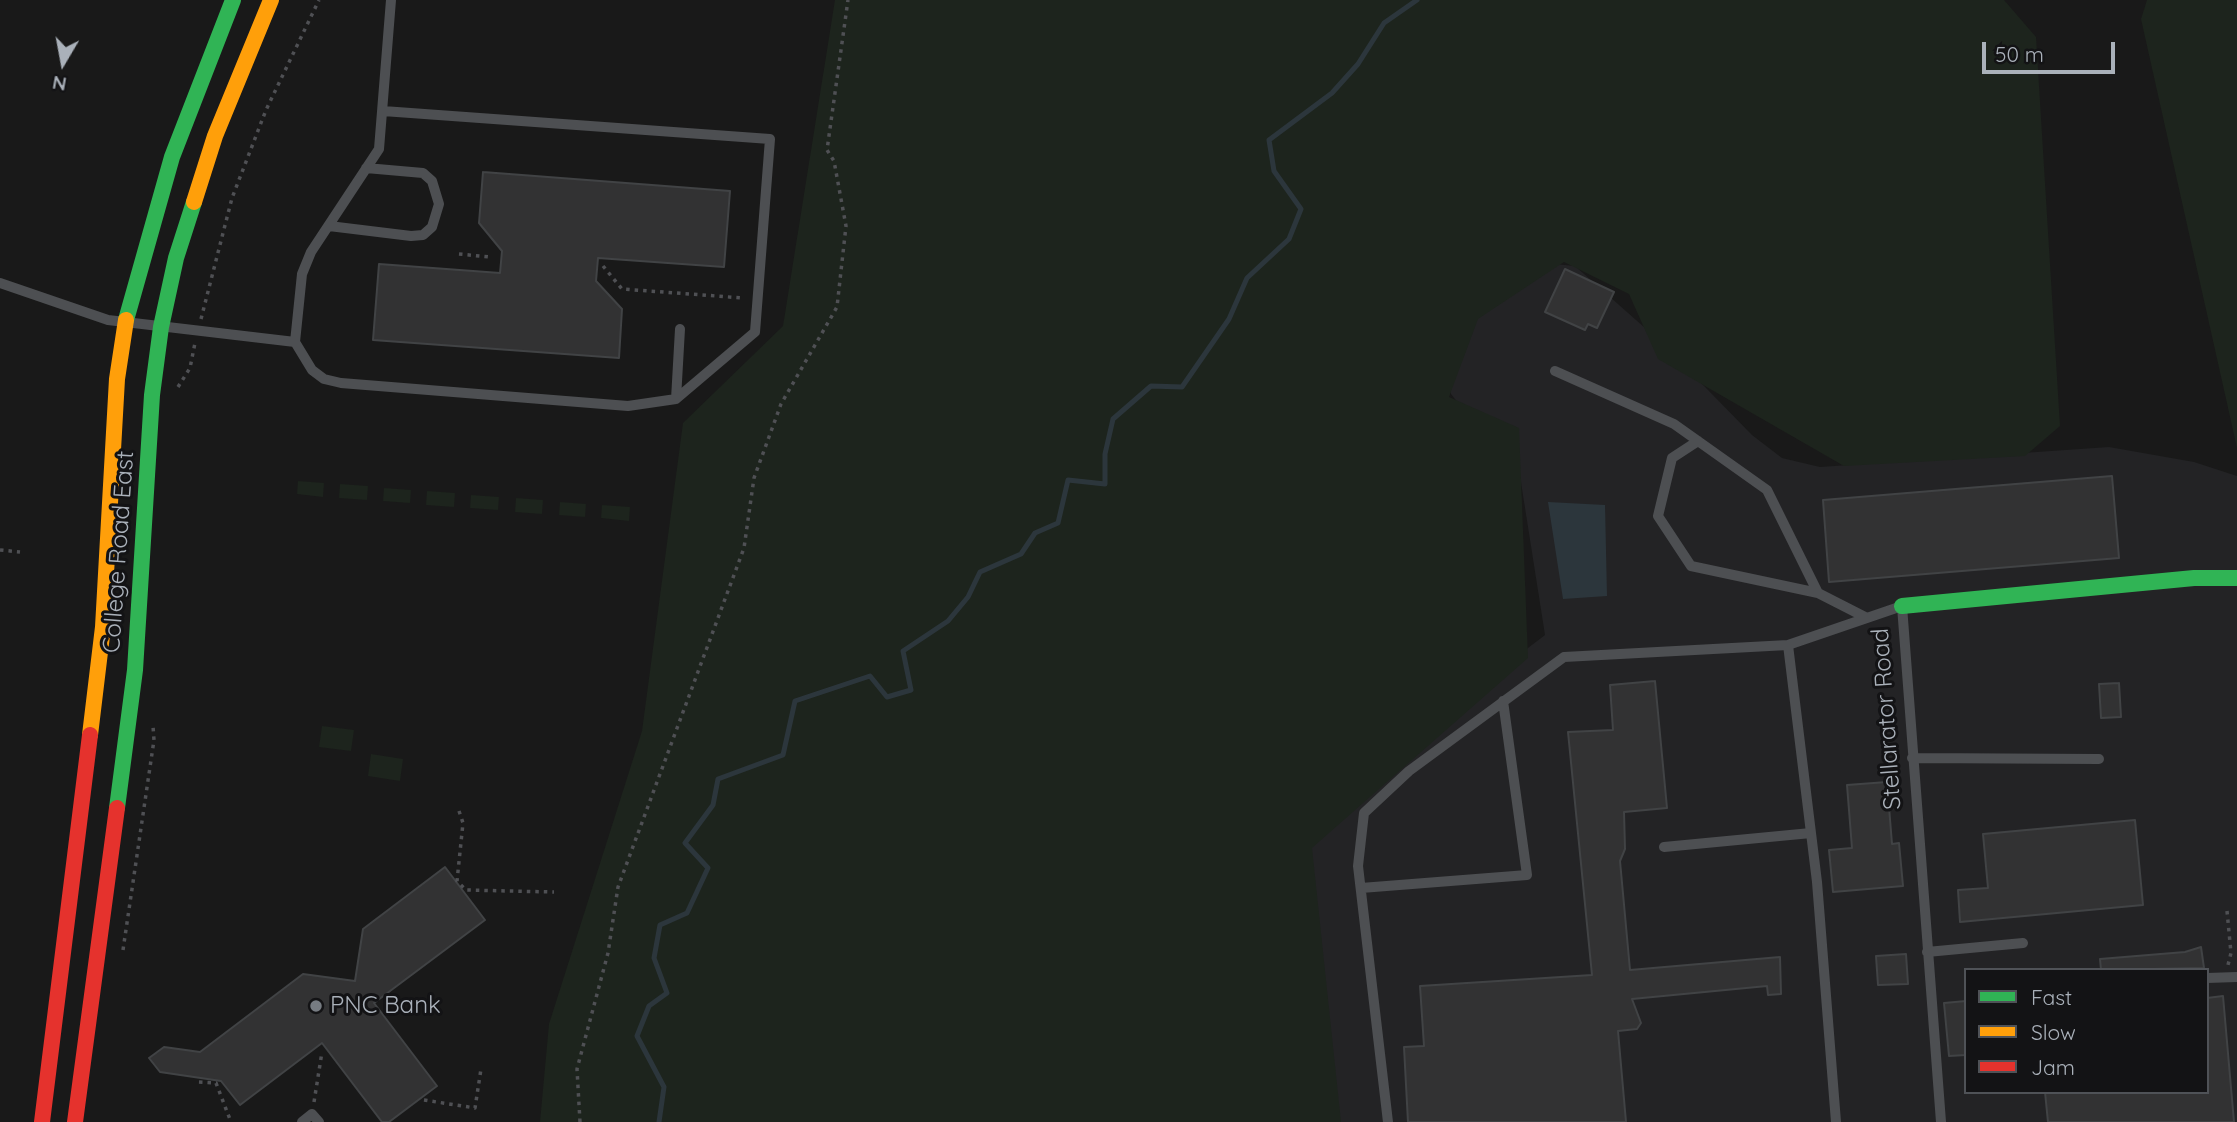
<!DOCTYPE html>
<style>
body{margin:0}
#map{position:relative;width:2237px;height:1122px;overflow:hidden;background:#191919;font-family:Quicksand,sans-serif}
canvas{display:block}
.legend{position:absolute;left:1964px;top:968px;width:245px;height:126px;box-sizing:border-box;background:#131315;border:2px solid #4f5257;margin:0;padding:9px 12px;list-style:none;font-size:21px;color:#aab1ba}
.legend li{display:flex;align-items:center;gap:14px;height:35px}
.legend b{width:35px;border:2px solid #4f5257}
.north{position:absolute;left:28px;top:28px;width:70px;height:70px;-webkit-text-stroke:5px #131315;paint-order:stroke;rotate:190deg;font-size:19px;font-weight:700;line-height:28px;text-align:center;color:#aab1ba}
.north::after{content:'';display:block;margin:auto;width:24px;height:32px;background:#aab1ba;clip-path:polygon(50% 0,100% 100%,50% 72%,0 100%)}
.scale{position:absolute;left:1982px;top:42px;width:133px;height:32px;box-sizing:border-box;border:4px solid #aab1ba;border-top:0;padding-left:9px;font-size:21px;line-height:24px;white-space:nowrap;color:#aab1ba;-webkit-text-stroke:5px #131315;paint-order:stroke}
</style>
<div id="map">
<canvas width="2237" height="1122"></canvas>
<ul class="legend">
<li><b style="height:9px;background:#30b455"></b>Fast</li>
<li><b style="height:9px;background:#ff9f0a"></b>Slow</li>
<li><b style="height:9px;background:#e5322d"></b>Jam</li>
</ul>
<div class="north">N</div>
<div class="scale">50 m</div>
</div>
<script>
const ctx = document.querySelector('canvas').getContext('2d');
ctx.lineJoin = 'round';
function fillPath(path, color) {
  ctx.fillStyle = color;
  ctx.fill(path, 'evenodd');
}
function shape(rows) {
  const path = new Path2D();
  for (const r of rows) {
    path.moveTo(r[0], r[1]);
    for (let i = 2; i < r.length; i += 2) path.lineTo(r[i], r[i + 1]);
  }
  return path;
}
function stroke(path, color, width, dash) {
  ctx.strokeStyle = color;
  ctx.lineWidth = width;
  ctx.lineCap = dash ? 'butt' : 'round';
  ctx.setLineDash(dash || []);
  ctx.stroke(path);
}
function label(font, color, halo, rows, align = 'center') {
  ctx.font = font + ' Quicksand,sans-serif';
  ctx.lineWidth = 6;
  ctx.setLineDash([]);
  ctx.textBaseline = 'middle';
  ctx.strokeStyle = halo;
  ctx.fillStyle = color;
  for (const [text, x, y, turn = 0] of rows) {
    ctx.save();
    ctx.translate(x, y);
    ctx.rotate((+turn || 0) * Math.PI / 180);
    ctx.textAlign = isNaN(turn) ? turn : align;
    if (halo) ctx.strokeText(text, 0, 0);
    ctx.fillText(text, 0, 0);
    ctx.restore();
  }
}
fillPath(shape([
 [1544,263,1575,266,1662,343,1752,435,1782,458,1820,467,2109,447,2194,462,2237,476,2237,1122,1213,1122,1321,806,1545,635,1517,457,1480,431,1451,394,1442,359,1446,313],
 [1966,970,2207,970,2207,1092,1966,1092]
]), '#232325');
fillPath(shape([
 [835,0,2004,0,2036,37,2060,426,2025,456,1844,466,1658,359,1629,294,1564,262,1478,319,1449,397,1519,428,1528,658,1312,848,1341,1122,540,1122,549,1024,642,731,683,423,783,326],
 [2147,0,2237,0,2237,448,2141,19],
 [298,481,324,483,323,497,297,494],
 [340,484,368,486,367,500,339,498],
 [384,488,411,490,410,503,383,501],
 [427,491,455,493,454,507,426,505],
 [471,495,499,497,498,510,470,508],
 [516,498,543,500,542,514,515,512],
 [560,502,586,504,585,517,559,515],
 [602,505,630,507,629,521,601,518],
 [322,726,354,730,351,751,319,747],
 [371,754,403,759,400,781,368,776]
]), '#1d241d');
fillPath(shape([
 [1548,502,1605,505,1607,596,1563,599]
]), '#2c363c');
stroke(shape([
 [659,1122,664,1087,637,1036,649,1006,667,993,654,958,660,925,687,913,708,868,685,843,713,805,718,779,783,755,795,701,870,676,887,697,911,690,903,651,948,621,968,597,980,572,1021,554,1035,533,1058,523,1068,480,1105,484,1105,454,1113,419,1151,386,1182,387,1229,319,1247,278,1289,239,1301,209,1274,171,1269,140,1332,93,1358,64,1384,23,1417,0]
]), '#2c363c', 5);
const building = shape([
 [483,172,730,191,724,267,598,258,596,281,622,309,619,358,373,340,379,264,500,273,502,251,479,223,483,172],
 [1565,269,1614,292,1597,328,1588,324,1585,330,1545,312,1565,269],
 [2112,476,2119,558,1829,582,1823,500,2112,476],
 [1655,681,1667,808,1624,812,1625,849,1620,861,1630,970,1780,957,1781,994,1768,995,1767,986,1632,999,1641,1023,1637,1029,1618,1031,1626,1122,1408,1122,1404,1047,1424,1046,1420,986,1592,975,1568,732,1613,730,1610,685,1655,681],
 [2119,683,2121,717,2101,718,2099,684,2119,683],
 [1887,782,1892,844,1899,843,1903,886,1833,892,1829,850,1852,848,1847,785,1887,782],
 [2135,820,2143,905,1960,922,1958,890,1988,888,1983,834,2135,820],
 [445,867,485,920,374,1003,437,1086,389,1122,382,1122,322,1043,240,1105,221,1081,160,1072,149,1058,164,1047,200,1052,303,974,355,981,363,929,445,867],
 [2201,947,2204,968,2101,970,2100,959,2185,952,2201,947],
 [1906,954,1908,984,1878,985,1876,956,1906,954],
 [2223,996,2234,1122,2048,1122,2045,1092,2207,1092,2207,998,2223,996],
 [1966,1001,1966,1055,1949,1056,1944,1003,1966,1001]
]);
fillPath(building, '#323233');
stroke(building, '#414345', 2);
stroke(shape([
 [459,254,490,257],
 [603,266,622,289,743,298],
 [201,319,232,198,266,110,319,0],
 [178,387,190,368,195,343],
 [0,550,20,552],
 [459,811,463,823,457,881,466,890,554,892],
 [2227,911,2231,953,2228,965],
 [123,950,154,740,153,726],
 [199,1082,216,1083,231,1122],
 [424,1100,475,1108,481,1069],
 [314,1102,322,1052],
 [580,1122,577,1069,608,953,618,887,744,548,754,478,781,404,837,307,846,226,834,161,827,150,848,0]
]), '#4f5054', 3.5, [3.5, 5]);
stroke(shape([
 [329,226,411,236,423,235,432,227,439,204,432,181,423,173,366,168],
 [0,283,108,320,295,342,302,274,311,252,379,149,391,0],
 [295,342,312,370,324,379,341,383,628,406,676,399,755,332,770,139,383,111],
 [1555,371,1674,424,1767,490,1818,593,1867,618],
 [676,399,680,329],
 [1698,441,1672,458,1658,516,1691,566,1818,593],
 [1788,645,1817,882,1836,1122],
 [1912,758,2099,759],
 [1664,847,1811,833],
 [1361,888,1527,875,1503,701],
 [1927,952,2023,943],
 [2207,978,2237,977],
 [302,1122,312,1114,319,1122],
 [1388,1122,1358,866,1364,813,1409,771,1564,657,1788,645,1902,606,1941,1122]
]), '#4d4f52', 10);
stroke(shape([
 [126,320,172,157,233,0],
 [1902,606,2194,578,2237,578],
 [117,808,135,670,152,395,161,327,176,258,194,202]
]), '#30b455', 16);
stroke(shape([
 [194,202,215,136,271,0],
 [90,735,103,627,117,379,126,320]
]), '#ff9f0a', 16);
stroke(shape([
 [42,1122,90,735],
 [75,1122,117,808]
]), '#e5322d', 16);
for (const [x, y, r, color] of [
 [316,1006,7,"#777c82"]
]) {
  const dot = new Path2D();
  dot.arc(x, y, r, 0, 2 * Math.PI);
  ctx.fillStyle = color;
  ctx.fill(dot);
  stroke(dot, '#131315', 2.5);
}
label('24px', '#aab1ba', '#131315', [
 ["College Road East",119,552,-86],
 ["Stellarator Road",1887,719,-94]
]);
label('24px', '#aab1ba', '#131315', [
 ["PNC Bank",330,1006]
], 'left');
</script>
